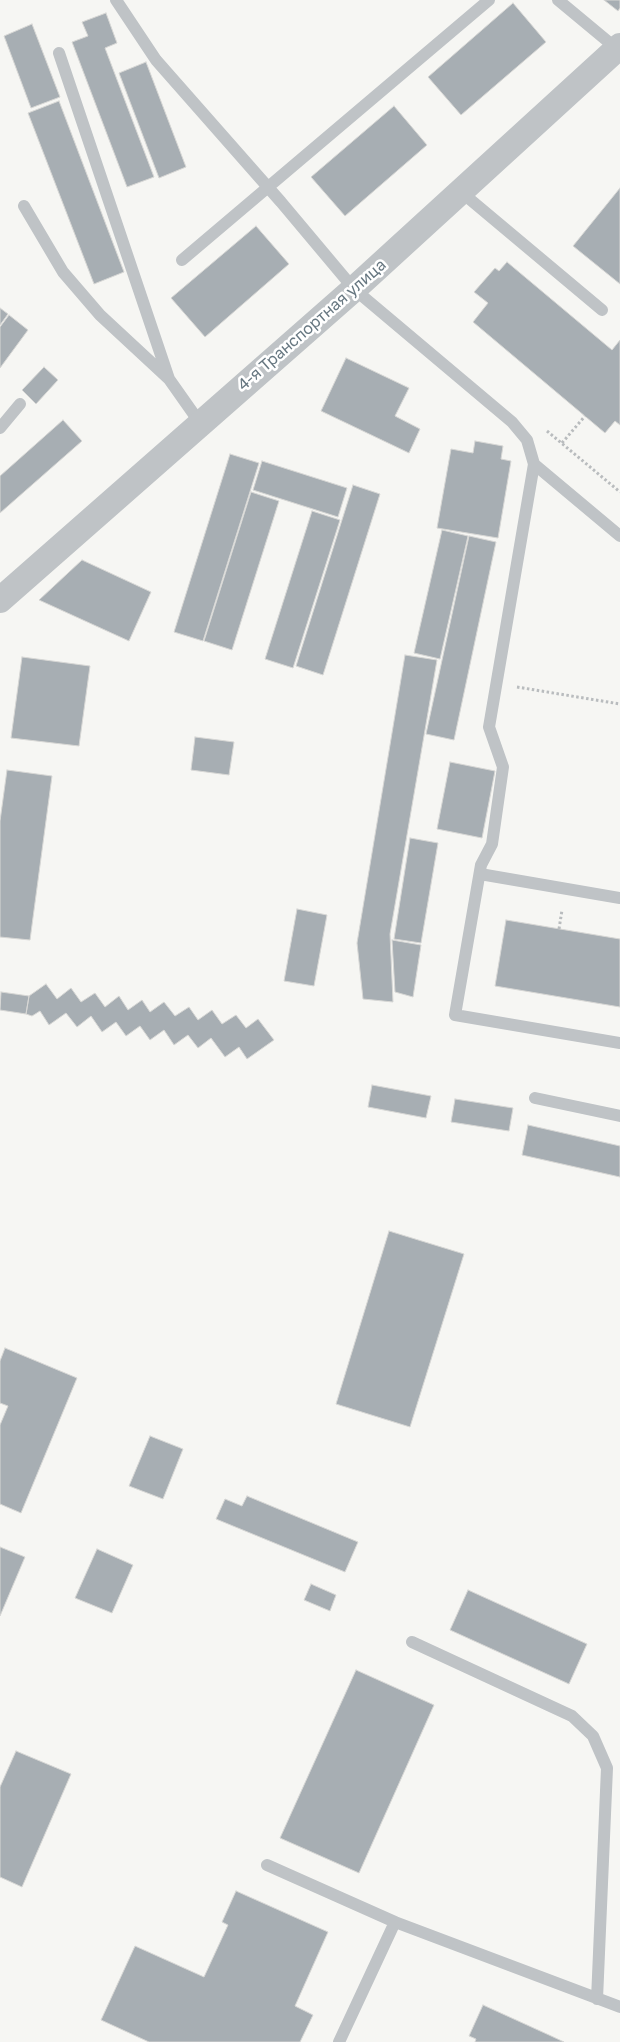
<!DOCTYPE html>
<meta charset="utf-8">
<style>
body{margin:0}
canvas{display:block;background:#f6f6f3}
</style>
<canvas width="620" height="2042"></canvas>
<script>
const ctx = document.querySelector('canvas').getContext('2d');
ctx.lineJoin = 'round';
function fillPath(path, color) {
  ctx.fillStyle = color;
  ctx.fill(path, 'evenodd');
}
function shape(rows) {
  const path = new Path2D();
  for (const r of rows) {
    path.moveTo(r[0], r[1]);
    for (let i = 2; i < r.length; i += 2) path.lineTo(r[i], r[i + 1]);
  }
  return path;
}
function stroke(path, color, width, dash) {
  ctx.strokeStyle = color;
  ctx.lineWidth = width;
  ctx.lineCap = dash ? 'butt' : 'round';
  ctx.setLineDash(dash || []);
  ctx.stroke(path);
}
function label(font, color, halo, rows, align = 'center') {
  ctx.font = font + ' "Golos Text",sans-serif';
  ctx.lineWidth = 5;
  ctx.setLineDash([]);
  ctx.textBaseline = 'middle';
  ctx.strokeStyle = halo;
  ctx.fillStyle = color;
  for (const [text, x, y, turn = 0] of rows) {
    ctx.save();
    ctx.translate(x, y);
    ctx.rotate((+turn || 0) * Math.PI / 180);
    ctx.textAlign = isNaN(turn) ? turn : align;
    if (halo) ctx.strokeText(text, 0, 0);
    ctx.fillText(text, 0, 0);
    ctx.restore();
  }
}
const building = shape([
 [604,0,620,0,620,8,618,11,604,0],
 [513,3,546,42,461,115,428,77,513,3],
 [106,13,117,43,105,48,154,177,127,187,72,42,88,36,82,22,106,13],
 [32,24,60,97,31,108,4,36,32,24],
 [146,62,186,167,159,178,119,73,146,62],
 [59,101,124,272,94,284,28,113,59,101],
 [394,106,427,145,345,216,311,177,394,106],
 [620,188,620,284,573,246,620,188],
 [256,226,289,264,205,337,171,298,256,226],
 [507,262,612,350,620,340,620,425,615,421,605,433,473,322,488,303,474,292,495,268,499,271,507,262],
 [0,308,8,314,0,325,0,308],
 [9,315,28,330,0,368,0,327,9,315],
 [346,358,409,388,395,416,420,429,409,453,321,411,346,358],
 [44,367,58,380,36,404,22,390,44,367],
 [63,420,82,441,0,513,0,476,63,420],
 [475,441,503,446,501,459,511,461,498,538,437,528,451,449,473,453,475,441],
 [230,454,259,463,203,641,174,632,230,454],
 [262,461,347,488,338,517,253,490,262,461],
 [353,485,380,494,323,675,296,666,353,485],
 [251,492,279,501,232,650,204,641,251,492],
 [312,511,340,520,293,668,265,659,312,511],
 [442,530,468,536,440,659,414,653,442,530],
 [469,536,496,542,454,740,426,734,469,536],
 [82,560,151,592,129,641,39,600,82,560],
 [405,655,437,660,390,934,393,1002,363,999,357,943,405,655],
 [22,657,90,666,79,746,11,738,22,657],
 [195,737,234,742,229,775,191,770,195,737],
 [450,762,495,771,482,838,437,829,450,762],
 [7,770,52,776,30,940,0,937,0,821,7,770],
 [410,838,438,843,421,943,394,939,410,838],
 [297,909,327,915,314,986,284,981,297,909],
 [506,920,620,939,620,1007,495,986,506,920],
 [392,940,421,945,413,997,395,992,392,940],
 [46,984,57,999,71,988,81,1002,95,993,105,1007,119,996,128,1010,142,1000,150,1012,164,1002,175,1016,189,1007,198,1020,212,1010,222,1024,236,1015,246,1028,258,1019,274,1040,247,1059,239,1047,225,1057,211,1038,198,1048,188,1035,174,1045,164,1030,150,1040,140,1026,126,1036,116,1022,102,1032,91,1016,77,1027,66,1013,49,1025,40,1011,32,1016,26,1014,29,996,46,984],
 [1,992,29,996,26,1014,0,1010,1,992],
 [372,1085,431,1096,426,1118,368,1107,372,1085],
 [455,1099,513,1108,509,1131,451,1122,455,1099],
 [528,1125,620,1146,620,1177,522,1155,528,1125],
 [389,1231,464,1254,410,1427,336,1404,389,1231],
 [5,1348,77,1378,21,1513,0,1504,0,1425,8,1406,0,1403,0,1361,5,1348],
 [150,1436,183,1449,163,1499,129,1486,150,1436],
 [247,1496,358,1542,345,1572,216,1519,225,1499,242,1506,247,1496],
 [0,1547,25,1557,0,1616,0,1547],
 [97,1549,133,1565,112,1613,75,1598,97,1549],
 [311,1584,336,1595,330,1611,304,1600,311,1584],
 [468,1590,587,1644,569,1684,450,1630,468,1590],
 [356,1670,434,1705,359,1873,280,1838,356,1670],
 [16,1751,71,1774,22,1887,0,1877,0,1787,16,1751],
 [236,1891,328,1932,295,2006,313,2015,300,2042,149,2042,101,2020,135,1946,204,1977,228,1925,222,1922,236,1891],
 [483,2005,549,2035,564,2042,475,2042,476,2039,469,2036,483,2005]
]);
fillPath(building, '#a7aeb3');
stroke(building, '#d7d7d5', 1);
stroke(shape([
 [547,431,620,492],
 [562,443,585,416],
 [517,687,620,704],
 [559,929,562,910]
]), '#b9bcbe', 3, [2.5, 2.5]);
stroke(shape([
 [116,0,156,60,281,202,354,289,512,422,527,440,534,464,489,727,503,767,492,844,481,865,455,1015,620,1043],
 [558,0,617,49],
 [59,53,169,379],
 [460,191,602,310],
 [24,206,63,272,100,315,169,379,200,423],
 [182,260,489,0],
 [0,428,20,404],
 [534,464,620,536],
 [480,874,620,898],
 [535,1098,620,1116],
 [412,1642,572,1716,593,1736,607,1768,597,1999],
 [267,1865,395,1922,620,2007],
 [339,2042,395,1922]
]), '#bfc3c6', 12);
stroke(shape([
 [0,600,354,289,620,46]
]), '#bfc3c6', 26);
label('16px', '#677781', '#fff', [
 ["4-я Транспортная улица",312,325,-41]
]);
</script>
